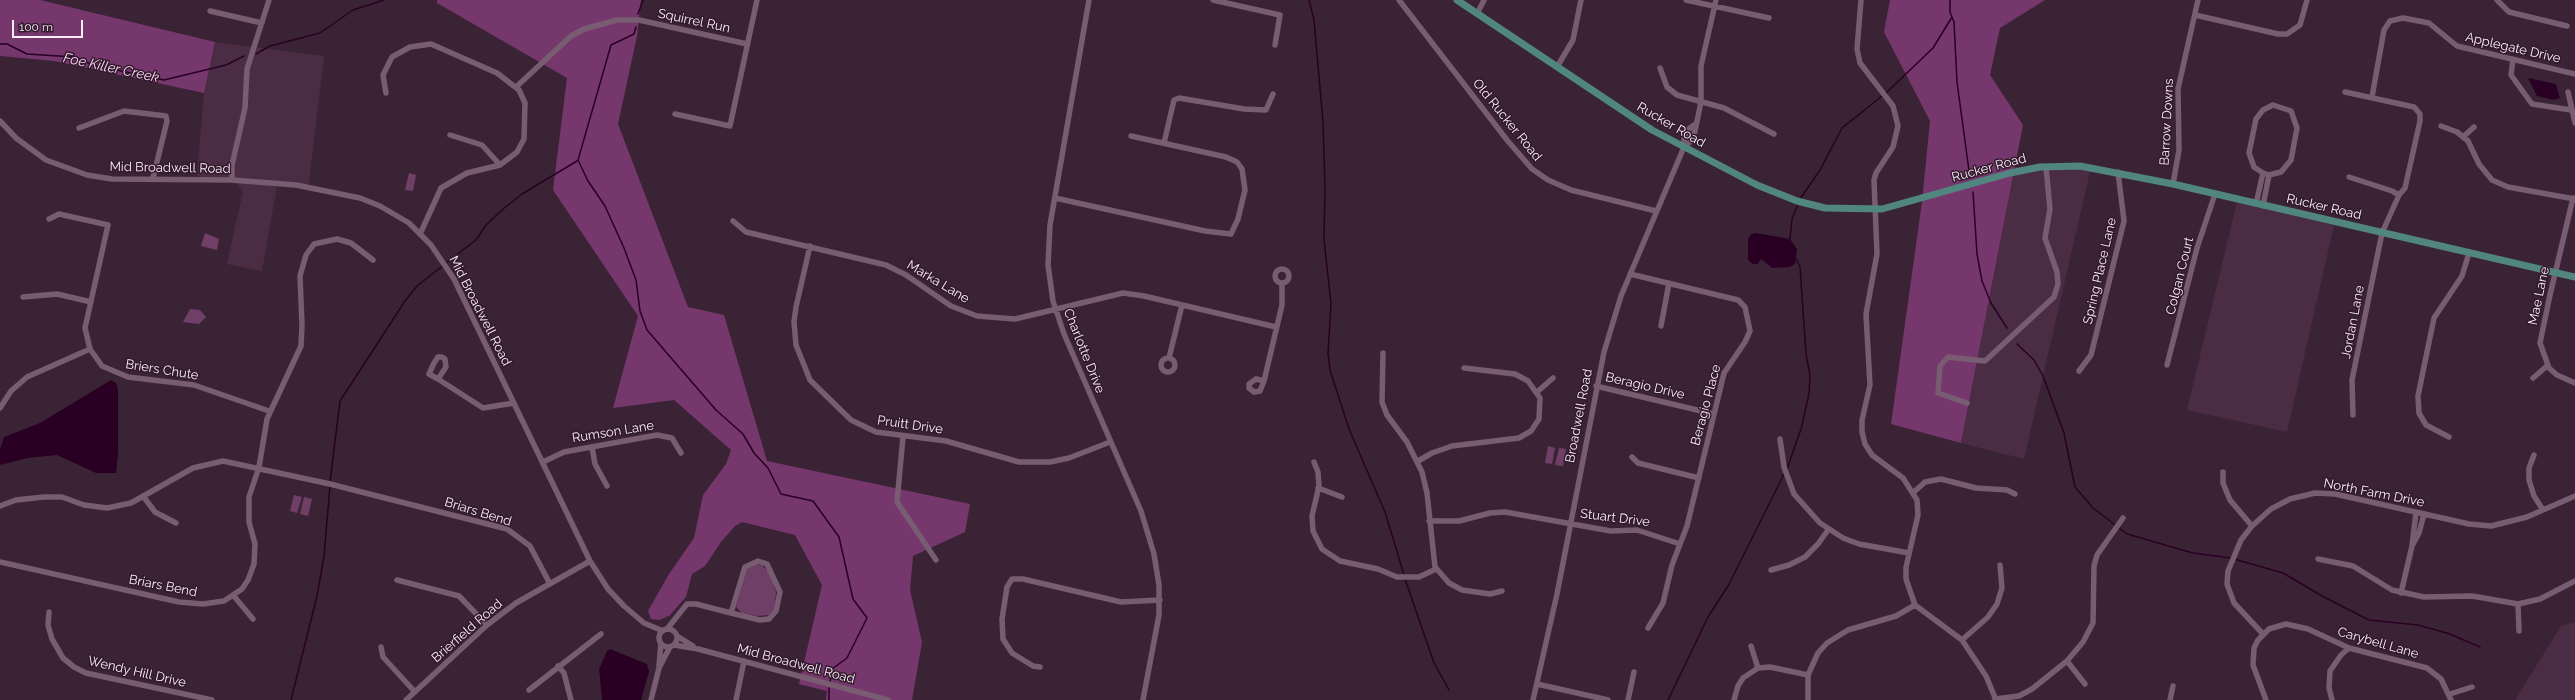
<!DOCTYPE html>
<html>
<head>
<meta charset="utf-8">
<style>
  body { margin:0 }
  #map { position:relative; width:2575px; height:700px; overflow:hidden; background:#3b2336; font-family:Raleway,sans-serif }
  canvas { display:block }
  .scale { position:absolute; left:12px; top:20px; width:71px; height:18px; box-sizing:border-box; border:2px solid #fcecf8; border-top:0; padding-left:5px; font-size:12px; line-height:14px; white-space:nowrap; color:#fcecf8; -webkit-text-stroke:3px #301a2c; paint-order:stroke }
</style>
</head>
<body>
<div id="map">
<canvas width="2575" height="700"></canvas>
<div class="scale">100 m</div>
</div>
<script>
const ctx = document.querySelector('canvas').getContext('2d');
ctx.lineJoin = 'round';
function fill(path, color) { ctx.fillStyle = color; ctx.fill(path, 'evenodd'); }
const poly = rows => new Path2D(rows.map(r => 'M' + r).join(''));
function trace(path, color, width, dash) { ctx.strokeStyle = color; ctx.lineWidth = width; ctx.lineCap = dash ? 'butt' : 'round'; ctx.setLineDash(dash || []); ctx.stroke(path); }
function label(font, color, halo, rows, align = 'center') {
  ctx.font = font + ' Raleway,sans-serif'; ctx.lineWidth = 3; ctx.setLineDash([]); ctx.textBaseline = 'middle'; ctx.strokeStyle = halo; ctx.fillStyle = color; for (const [text, x, y, turn = 0] of rows) {
    ctx.save(); ctx.translate(x, y); ctx.rotate((+turn || 0) * Math.PI / 180); ctx.textAlign = isNaN(turn) ? turn : align; if (halo) ctx.strokeText(text, 0, 0); ctx.fillText(text, 0, 0); ctx.restore();
  }
}
const built = poly([
  [215,42,324,56,308,189,277,186,262,271,227,264,243,192,238,184,197,176,204,93],
  [2015,167,2091,167,2024,459,1961,443],
  [2237,202,2334,225,2287,432,2187,410],
  [2575,622,2575,700,2515,700,2561,626]
]);
const green = poly([
  [409,173,416,175,413,191,405,190],
  [205,233,219,239,217,250,201,246],
  [190,309,200,310,206,317,199,324,183,322],
  [1548,446,1555,448,1552,464,1545,463],
  [1559,448,1566,449,1563,466,1555,465],
  [294,495,302,497,297,513,290,511],
  [304,497,312,499,308,516,300,514],
  [756,564,762,565,769,572,776,592,774,609,769,615,757,616,742,613,736,607,747,569]
]);
const forest = poly([
  [0,0,40,0,215,42,204,93,54,61,0,56],
  [437,0,641,0,637,36,618,124,688,307,724,315,767,461,970,504,965,532,913,556,910,590,922,642,912,700,826,700,827,691,799,684,822,585,795,535,742,522,735,526,721,542,705,566,692,574,686,597,669,616,659,620,651,619,648,611,669,574,694,538,703,495,726,464,731,450,674,400,613,408,638,316,553,190,567,78,437,3],
  [1890,0,2045,0,2000,28,1990,75,2023,125,1961,443,1891,424,1922,202,1930,121,1884,32]
]);
const water = poly([
  [2528,78,2556,84,2560,98,2554,100,2537,96],
  [1756,233,1790,239,1797,249,1795,264,1790,267,1772,268,1761,259,1758,264,1753,264,1748,260,1748,240,1751,234],
  [111,380,116,383,118,389,118,455,116,473,96,473,57,455,28,458,0,465,0,449,4,437,40,423],
  [610,649,647,664,649,672,641,700,602,700,599,669,607,651]
]);
const stream = poly([
  [1309,0,1314,20,1323,122,1325,187,1324,240,1331,304,1328,353,1330,370,1349,429,1385,512,1404,575],
  [1950,0,1950,12,1954,22,1957,82,1970,178],
  [638,14,643,0],
  [636,27,634,34,611,45,578,160,588,181,605,206,624,248,636,280,640,311,647,330,716,410,743,434,754,453,768,468,781,494,813,501,839,537,853,599,867,618,847,658,832,669,830,682],
  [0,44,7,44,27,54,74,57,93,65,164,80,226,65,244,56],
  [256,54,270,46,320,33,353,10,384,0],
  [1885,94,1933,48,1952,17],
  [1973,192,1977,254,1982,281,1991,303,2007,328],
  [1800,199,1820,170,1842,128,1882,96],
  [1790,239,1792,219,1798,204],
  [2017,344,2034,360,2043,376,2064,433,2075,487,2093,508,2127,534,2193,553,2231,558],
  [1787,469,1801,429,1809,394,1810,375,1806,354,1800,267,1796,259],
  [330,482,340,401,405,301,417,286,477,239,485,226,503,209,522,194,577,161],
  [2234,559,2283,573,2322,596,2369,620,2418,625,2450,634,2480,647],
  [1405,579,1434,663,1449,690],
  [829,688,829,700],
  [291,700,317,596,324,556,330,486],
  [1668,700,1708,617,1728,586,1784,474]
]);
const minor = poly([
  [1089,0,1050,225,1048,265,1053,301,1064,334,1141,511,1154,554,1159,585,1159,615,1143,700],
  [1213,0,1280,15,1275,45],
  [1399,0,1507,140,1532,169,1548,180,1571,190,1656,211],
  [1686,0,1769,18],
  [1861,0,1857,49,1860,63,1893,106,1898,126,1893,147,1876,173,1874,180,1877,254,1866,314,1870,385,1862,420,1862,432,1865,444,1872,455,1903,478,1917,500,1918,515,1906,567,1906,579,1915,605,1962,640,1986,676,1996,700],
  [2497,0,2509,12,2567,26],
  [210,11,262,23],
  [1477,14,1484,0],
  [2195,15,2278,34,2287,34,2300,25,2307,0],
  [2513,59,2511,75,2532,104,2571,110],
  [1557,67,1573,40,1581,0],
  [1660,68,1667,87,1677,95,1724,108,1774,134],
  [516,87,571,36,584,29,617,20,639,20,747,44],
  [2345,92,2414,107,2420,114,2420,121,2405,188,2399,195,2382,233,2352,380,2353,415],
  [2568,92,2575,123],
  [386,93,383,75,392,57,410,47,431,44,497,73,519,90,525,103,524,139,517,152,500,165,467,173,441,188,421,232],
  [2372,97,2384,30,2390,21,2403,18,2429,23,2457,46,2575,74],
  [2273,105,2291,111,2297,128,2291,160,2281,172,2269,175,2263,173,2254,167,2249,153,2256,119,2263,110,2273,105],
  [675,114,730,126,757,0],
  [0,121,16,138,46,160,87,175,112,179,232,180,296,185,360,198,380,206,409,223,431,245,454,279,590,561,608,589,624,606,644,623,663,631],
  [2441,126,2457,132,2468,141,2479,164,2492,180,2508,187,2575,199],
  [79,128,124,111,166,116,167,121,153,178],
  [450,135,482,145,500,165],
  [2463,137,2474,127],
  [1164,143,1174,100,1179,98,1244,109,1266,110,1273,94],
  [1684,147,1684,139,1689,129,1694,125],
  [2349,177,2392,191,2399,195],
  [232,180,232,165,245,108,247,69,269,0],
  [2173,184,2179,150,2178,89,2198,0],
  [1055,198,1205,231,1231,234,1238,219,1245,190,1242,169,1237,162,1226,157,1131,136],
  [2573,198,2550,295,2540,343,2549,368,2557,375,2575,383],
  [2256,204,2263,173],
  [2263,206,2269,175],
  [49,219,59,214,108,225,85,328,90,349,102,366,128,377,194,385,269,411],
  [733,221,746,232,886,265,906,275,951,306,977,316,1015,319,1123,293,1144,296,1276,327],
  [810,246,796,307,794,322,796,345,810,380,851,420,876,432,946,441,1019,462,1050,462,1069,458,1110,442],
  '1275 276a7 7 0 1 1 14 0a7 7 0 1 1-14 0Z',
  [1630,274,1738,300,1745,307,1750,331,1745,342,1724,373,1687,526,1672,565,1663,603,1648,628],
  [23,297,57,294,91,302],
  [1661,326,1669,283],
  [1383,353,1382,402,1387,415,1407,442,1422,472,1427,493,1435,567,1449,583,1462,590,1490,594,1502,591],
  [1169,358,1182,305],
  '1161 365a7 7 0 1 1 14 0a7 7 0 1 1-14 0Z',
  [2167,365,2197,248,2215,194],
  [2079,371,2091,355,2124,221,2118,172],
  [2533,378,2548,365],
  [438,379,446,367,445,359,442,357,438,357,434,363,429,374,438,379,483,408,514,403],
  [1256,379,1264,381,1260,391,1254,392,1249,388,1249,384,1256,379],
  [1264,381,1282,305,1282,283],
  [1596,386,1714,414],
  [1537,392,1553,378],
  [1967,403,1938,393,1940,366,1948,357,1985,361,2054,297,2058,284,2057,272,2045,238,2050,209,2046,167],
  [0,408,11,391,27,377,90,349],
  [903,437,897,502,936,560],
  [2449,437,2426,425,2419,413,2418,396,2434,318,2462,276,2469,253],
  [1780,439,1784,467,1794,494,1820,523,1843,538,1859,544,1909,553],
  [592,447,595,464,607,486],
  [2534,455,2529,468,2529,480,2534,496,2543,510],
  [1632,457,1638,463,1699,478],
  [1418,461,1432,453,1452,446,1519,438,1531,431,1539,419,1540,398,1528,381,1515,374,1464,368],
  [543,462,564,452,657,435,672,438,681,453],
  [1314,462,1318,472,1319,486,1312,516,1313,531,1322,549,1340,561,1378,569,1397,577,1419,577,1436,569],
  [2223,472,2223,483,2230,500,2252,526],
  [1318,488,1342,497],
  [1914,492,1925,482,1941,479,1976,488,2007,490,2015,494],
  [143,496,155,512,176,523],
  [0,506,16,500,44,497,62,497,84,505,107,508,131,503,193,468,223,461,330,484,507,529,530,546,550,584],
  [1429,521,1459,521,1490,513,1505,512,1611,531,1637,530,1680,544],
  [2412,546,2419,533,2424,514],
  [2318,559,2353,566,2392,590,2424,597,2472,596,2518,604,2540,599,2575,581],
  [0,562,179,602,203,604,224,601,242,589,248,580,254,564,255,544,249,522,249,497,259,467,267,419,301,346,302,325,300,276,306,255,314,244,337,239,351,243,373,260],
  [1771,570,1789,565,1805,557,1818,544,1828,530],
  [397,580,459,596,487,625],
  [2401,593,2412,546,2416,512],
  [233,595,253,619],
  [2518,604,2519,631],
  [49,612,48,625,52,639,63,658,74,667,86,673,212,700],
  [667,629,687,604,696,604,731,613,760,620,769,619,776,611,780,592,767,564,758,561,745,567,731,613],
  '659 638a9 9 0 1 1 18 0a9 9 0 1 1-18 0Z',
  [2263,634,2234,603,2227,584,2228,571,2241,540,2252,526,2271,509,2290,499,2315,493,2335,494,2469,524,2491,526,2527,517,2575,496],
  [677,636,693,646],
  [1962,640,1988,617,1997,604,2002,588,2000,565],
  [674,645,698,649,888,700],
  [1751,646,1758,668],
  [381,647,383,657,415,692],
  [2067,661,2085,684],
  [558,666,564,673,571,700],
  [659,666,661,643],
  [1040,667,1033,666,1012,653,1003,639,1002,619,1007,587,1012,579,1023,579,1121,602,1160,600],
  [1537,684,1608,700],
  [529,690,601,634],
  [2450,694,2472,687],
  [1995,699,2019,696,2032,689,2067,661,2083,642,2093,623,2094,566,2097,555,2123,518],
  [406,700,487,625,516,603,590,561],
  [651,700,659,668,670,647],
  [736,700,744,661],
  [1533,700,1557,594,1604,352,1621,296,1684,147,1690,142,1695,131,1701,102,1701,66,1716,0],
  [1628,700,1634,672],
  [1734,700,1738,686,1743,678,1758,668,1770,667,1808,675],
  [1808,700,1808,675,1818,653,1827,643,1848,630,1896,616,1915,605],
  [2170,700,2173,686],
  [2266,700,2253,665,2254,648,2258,640,2269,629,2286,624,2308,629,2349,648,2427,668,2441,679,2451,700],
  [2332,700,2329,688,2330,671,2341,655,2349,648]
]);
const major = poly([
  [1457,0,1652,130,1757,185,1797,201,1825,208,1882,209,2010,173,2040,167,2080,166,2173,184,2575,277]
]);
const streetNames = [
  ["Squirrel Run",694,21,12],
  ["Applegate Drive",2513,48,13],
  ["Old Rucker Road",1507,120,51],
  ["Barrow Downs",2167,122,-87],
  ["Rucker Road",1671,125,30],
  ["Mid Broadwell Road",170,168,1],
  ["Rucker Road",1989,168,-15],
  ["Rucker Road",2324,207,13],
  ["Spring Place Lane",2100,271,-77],
  ["Colgan Court",2180,276,-76],
  ["Marka Lane",938,282,31],
  ["Mae Lane",2539,296,-78],
  ["Mid Broadwell Road",480,311,63],
  ["Jordan Lane",2353,322,-79],
  ["Charlotte Drive",1084,351,68],
  ["Briers Chute",162,370,9],
  ["Beragio Drive",1645,386,13],
  ["Beragio Place",1706,405,-75],
  ["Broadwell Road",1579,416,-79],
  ["Pruitt Drive",910,425,8],
  ["Rumson Lane",613,432,-9],
  ["North Farm Drive",2374,493,11],
  ["Briars Bend",478,512,17],
  ["Stuart Drive",1615,518,7],
  ["Briars Bend",163,586,11],
  ["Brierfield Road",467,631,-41],
  ["Carybell Lane",2378,643,16],
  ["Mid Broadwell Road",796,664,15],
  ["Wendy Hill Drive",137,672,13]
];
const waterNames = [
  ["Foe Killer Creek",111,68,12]
];
fill(built, '#4a2d44');
fill(green, '#703f67');
fill(forest, '#76376c');
fill(water, '#290024');
trace(stream, '#290024', 1.5);
trace(minor, '#785d72', 5.5);
trace(major, '#51857f', 7);
label('13px', '#fcecf8', '#301a2c', streetNames);
label('italic 14px', '#fdd6f4', '#301a2c', waterNames);
</script>
</body>
</html>
